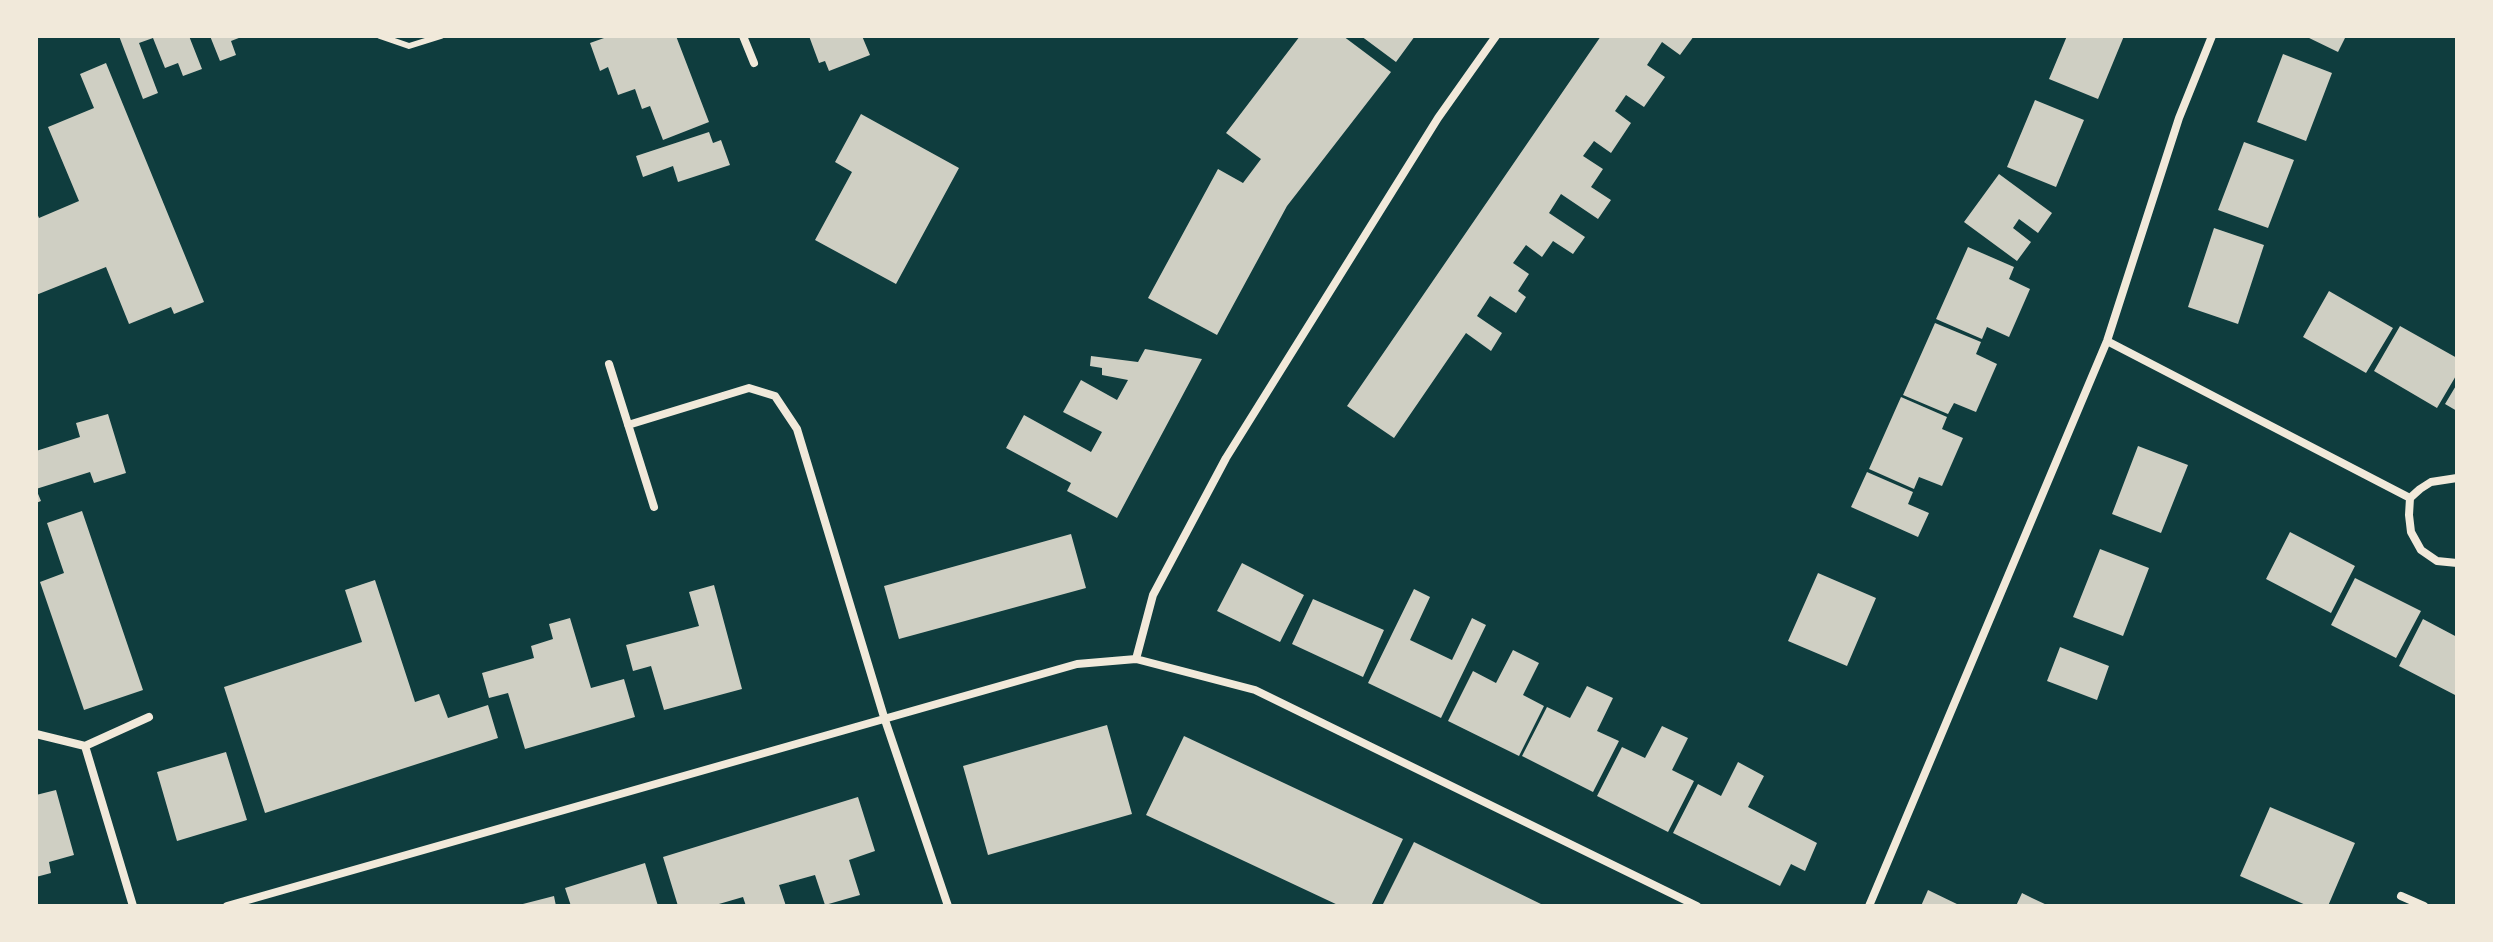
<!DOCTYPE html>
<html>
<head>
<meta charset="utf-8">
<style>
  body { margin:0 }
  #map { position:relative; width:2493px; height:942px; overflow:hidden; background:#0f3d3e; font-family:Roboto,sans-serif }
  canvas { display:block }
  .frame { position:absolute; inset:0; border:38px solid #f1e9da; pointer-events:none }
</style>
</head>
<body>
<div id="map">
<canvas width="2493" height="942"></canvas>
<div class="frame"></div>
</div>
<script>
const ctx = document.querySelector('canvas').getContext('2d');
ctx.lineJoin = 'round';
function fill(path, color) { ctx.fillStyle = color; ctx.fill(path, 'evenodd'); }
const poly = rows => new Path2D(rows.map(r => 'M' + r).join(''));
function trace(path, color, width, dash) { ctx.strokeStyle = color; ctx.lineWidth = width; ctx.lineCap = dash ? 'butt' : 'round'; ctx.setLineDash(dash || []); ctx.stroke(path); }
const building = poly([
  [119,36,189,36,202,69,183,76,178,63,165,68,153,38,139,43,158,93,143,99],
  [210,36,244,36,231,41,236,55,220,61],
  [604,36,676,36,709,122,663,140,650,106,642,109,635,89,618,95,608,67,600,71,590,43,604,38],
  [809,36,862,36,870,55,829,71,825,61,819,63],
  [1300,36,1343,36,1391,72,1287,206,1217,335,1148,298,1218,169,1243,183,1261,159,1226,133],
  [1361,36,1415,36,1396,62],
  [1601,36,1694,36,1680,55,1662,42,1647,65,1665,77,1644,107,1626,95,1615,111,1631,123,1611,153,1594,141,1583,156,1603,169,1591,187,1611,200,1598,219,1561,194,1549,213,1585,237,1573,254,1553,241,1542,257,1526,245,1513,263,1529,274,1518,291,1526,297,1516,313,1490,296,1477,316,1502,333,1491,351,1466,333,1394,438,1347,406],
  [2067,36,2124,36,2098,99,2049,79],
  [2305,36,2346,36,2338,52],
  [2283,54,2332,73,2306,141,2257,122],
  [106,63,204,302,174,314,171,307,129,324,106,267,36,295,36,211,39,218,79,201,48,127,94,108,80,74],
  [2035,100,2084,120,2056,187,2007,167],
  [861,114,959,168,896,284,815,240,852,172,835,162],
  [709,132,713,143,721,140,730,165,678,182,673,166,643,177,636,156],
  [2244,142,2294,160,2268,228,2218,210],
  [1999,174,2052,213,2038,233,2019,219,2013,228,2031,242,2017,261,1964,222],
  [2214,228,2264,245,2238,324,2188,307],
  [1968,247,2014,267,2009,279,2030,289,2009,337,1987,327,1982,339,1936,319],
  [2329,291,2393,328,2366,373,2303,337],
  [1935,323,1981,342,1976,354,1997,364,1976,412,1954,403,1948,414,1903,395],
  [2400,326,2457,358,2457,374,2437,408,2374,371],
  [1145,349,1202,359,1117,518,1067,491,1071,483,1006,448,1024,415,1091,452,1102,432,1063,412,1081,380,1117,400,1128,380,1102,375,1102,368,1090,366,1091,356,1138,362],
  [2457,384,2457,411,2445,404],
  [1901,397,1947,417,1942,429,1963,438,1942,486,1919,477,1914,489,1869,469],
  [108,414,126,473,94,483,90,472,36,489,41,501,36,503,36,451,80,437,76,423],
  [2138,446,2188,465,2161,533,2112,514],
  [1867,472,1913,492,1908,504,1929,513,1918,537,1851,507],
  [82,511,143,690,84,710,40,582,64,573,47,523],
  [2290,532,2355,566,2331,613,2266,579],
  [1071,534,1086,588,899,639,884,586],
  [2100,549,2149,568,2123,636,2073,617],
  [1242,563,1304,595,1280,642,1217,611],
  [1818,573,1876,598,1847,666,1788,641],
  [2355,578,2421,611,2396,658,2331,625],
  [375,580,415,702,439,694,448,718,488,705,498,738,265,813,224,687,362,642,345,590],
  [714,585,742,689,664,710,651,666,633,671,626,645,699,626,689,592],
  [1414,589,1430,597,1410,640,1429,649,1452,660,1472,618,1486,625,1441,718,1368,683],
  [1313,599,1384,630,1363,677,1292,644],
  [570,618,591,688,624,679,635,717,525,749,508,693,489,698,482,673,534,658,531,646,553,639,549,624],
  [2423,619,2457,637,2457,696,2399,666],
  [2060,647,2109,666,2097,700,2047,681],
  [1513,650,1539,663,1523,695,1544,706,1519,756,1448,721,1473,671,1496,683],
  [1587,686,1613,698,1597,731,1619,741,1593,792,1522,756,1547,707,1570,718],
  [1107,725,1132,814,988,855,963,766],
  [1662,726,1688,738,1672,770,1694,781,1668,832,1597,796,1622,747,1645,758],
  [1184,736,1403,839,1371,906,1340,906,1146,815],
  [226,752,247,820,177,841,157,772],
  [1738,762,1764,776,1748,807,1817,843,1805,871,1791,864,1780,886,1673,833,1698,784,1721,796],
  [56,790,74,855,49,862,51,873,36,877,36,795],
  [858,797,875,851,849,860,860,895,825,905,815,875,779,885,786,906,746,906,743,897,712,906,678,906,663,857],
  [2270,807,2355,843,2328,906,2308,906,2240,876],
  [1414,842,1545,906,1382,906],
  [645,863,658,906,571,906,565,888],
  [1928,890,1961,906,1921,906],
  [2022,893,2032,898,2049,906,2016,906],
  [554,896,556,906,520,906,519,905]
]);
const service = poly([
  [380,36,409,46,441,36]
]);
const minor = poly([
  [743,36,754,63],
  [2107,341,2410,498],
  [609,364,654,507],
  [628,425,749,388,775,396,797,429,884,717,948,906],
  [2457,478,2431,482,2420,489,2410,498,2409,515,2411,532,2421,550,2437,561,2457,563],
  [1136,659,1153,595,1226,458,1438,118,1496,36],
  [36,734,85,746,149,717],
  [85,746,133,906],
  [2401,896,2424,906],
  [227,906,1077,664,1136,659,1255,690,1697,906],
  [1869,906,2107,341,2179,118,2212,36]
]);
fill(building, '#cfcfc3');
trace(service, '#f1e9da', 6);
trace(minor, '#f1e9da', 8);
</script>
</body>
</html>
